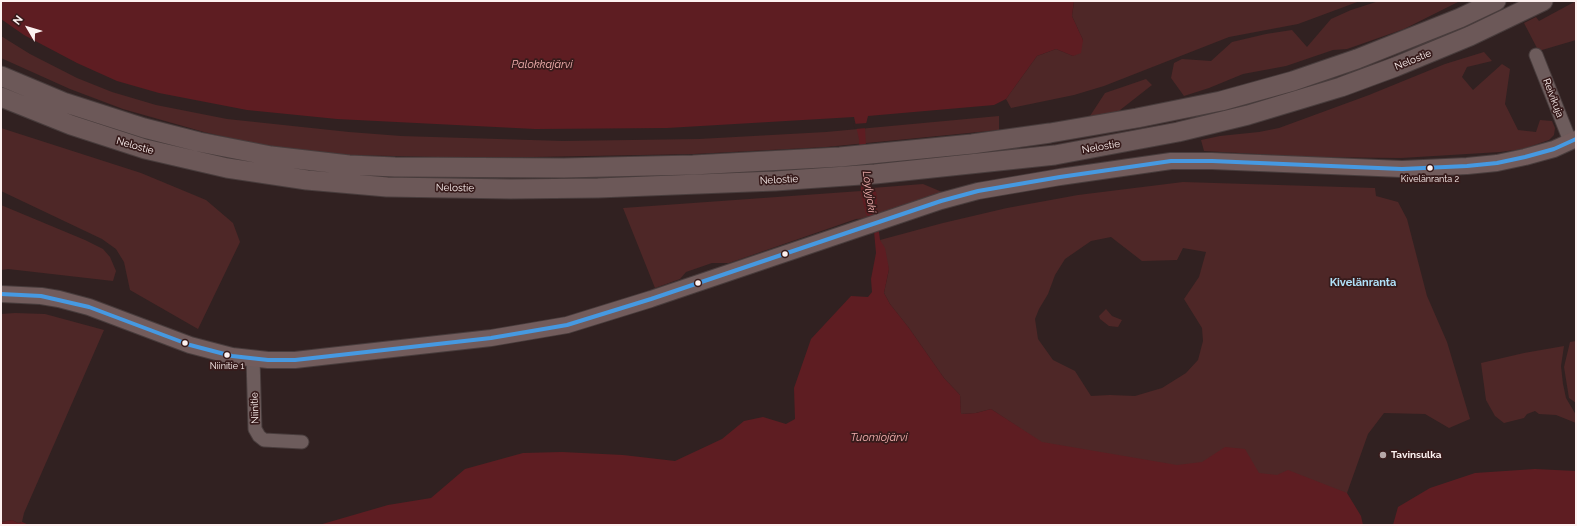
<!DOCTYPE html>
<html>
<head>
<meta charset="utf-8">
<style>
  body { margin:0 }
  #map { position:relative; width:1577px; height:526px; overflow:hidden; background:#312121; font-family:Raleway,sans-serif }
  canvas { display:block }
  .frame { position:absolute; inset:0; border:2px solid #fdf1f0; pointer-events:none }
  .north { position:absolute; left:8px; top:8px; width:40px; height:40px; -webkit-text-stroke:3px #371b1b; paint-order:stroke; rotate:308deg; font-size:11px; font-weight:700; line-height:16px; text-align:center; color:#fdf1f0 }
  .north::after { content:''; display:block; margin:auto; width:14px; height:18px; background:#fdf1f0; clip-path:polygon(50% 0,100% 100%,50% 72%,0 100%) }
</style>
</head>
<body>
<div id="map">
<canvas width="1577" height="526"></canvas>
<div class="frame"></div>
<div class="north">N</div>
</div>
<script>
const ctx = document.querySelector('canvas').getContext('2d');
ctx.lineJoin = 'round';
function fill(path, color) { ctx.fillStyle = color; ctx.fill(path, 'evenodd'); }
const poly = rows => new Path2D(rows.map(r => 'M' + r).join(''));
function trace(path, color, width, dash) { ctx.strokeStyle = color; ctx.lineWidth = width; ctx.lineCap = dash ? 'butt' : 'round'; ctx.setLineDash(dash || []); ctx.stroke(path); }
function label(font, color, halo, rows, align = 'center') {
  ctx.font = font + ' Raleway,sans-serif'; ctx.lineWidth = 3.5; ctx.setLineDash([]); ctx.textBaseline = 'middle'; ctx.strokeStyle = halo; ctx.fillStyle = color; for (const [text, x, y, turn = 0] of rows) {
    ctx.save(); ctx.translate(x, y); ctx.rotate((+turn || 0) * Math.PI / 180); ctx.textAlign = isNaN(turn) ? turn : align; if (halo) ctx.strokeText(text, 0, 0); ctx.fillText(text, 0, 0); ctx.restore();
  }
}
const green = poly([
  [1074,1,1360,1,1298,24,1229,37,1104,86,1074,95,1011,108,1006,99,1037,56,1056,49,1073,56,1083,40,1072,16],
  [1379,1,1460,1,1404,29,1347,49,1333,50,1286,66,1243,74,1209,88,1184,96,1171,78,1174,63,1182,59,1211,61,1232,42,1266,34,1292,30,1307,47,1331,19,1351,10],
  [1576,1,1576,40,1542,50,1538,50,1524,23,1536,17,1539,21],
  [1,36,30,54,77,78,112,92,156,105,227,119,349,132,401,136,563,141,699,139,826,132,999,116,999,130,826,147,694,154,481,158,349,155,309,152,252,143,204,132,123,109,70,89,1,58],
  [1484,52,1492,61,1467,67,1462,77,1473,90,1502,64,1510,69,1505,104,1518,130,1536,132,1540,120,1552,121,1555,128,1554,135,1549,140,1523,149,1500,152,1401,158,1310,157,1204,151,1201,140,1220,136,1259,132,1279,128,1369,95,1445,64],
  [1146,79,1152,85,1115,114,1090,116,1105,93],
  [1,128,141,173,206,200,233,223,240,242,198,329,130,290,124,262,116,249,102,239,1,191],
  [1183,182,1375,188,1376,196,1398,202,1407,219,1427,296,1447,342,1470,419,1449,428,1425,414,1384,413,1368,434,1347,493,1147,513,991,409,976,413,961,414,960,395,944,378,909,328,890,304,884,293,889,269,880,240,943,223,1007,208,1078,195],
  [1111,237,1142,261,1177,260,1183,248,1206,252,1199,277,1184,299,1202,328,1203,341,1198,360,1186,373,1162,388,1135,396,1110,395,1091,396,1075,371,1053,360,1038,339,1035,319,1039,309,1048,294,1055,275,1065,259,1091,241],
  [923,184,942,192,877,215,876,192,872,188],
  [861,191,870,218,856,219,729,263,712,263,686,272,680,279,655,288,623,208],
  [1,205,85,240,103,249,110,257,116,271,113,281,8,269,1,270],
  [1106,309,1112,316,1122,320,1118,327,1109,326,1100,319,1099,316],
  [15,313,45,314,104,330,24,513,22,522,18,523,12,520,1,522,1,314],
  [1576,341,1576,403,1569,398,1564,367,1570,342],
  [1564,346,1561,366,1563,384,1566,398,1576,415,1576,423,1556,415,1539,414,1535,411,1527,414,1524,418,1504,423,1495,416,1486,400,1481,363,1524,353]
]);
const water = poly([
  [1,1,1074,1,1072,16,1083,40,1081,53,1073,56,1056,49,1037,56,1006,99,994,105,868,116,865,128,867,165,870,185,876,192,877,198,877,217,880,240,885,248,889,269,884,293,890,304,909,328,944,378,960,395,961,414,976,413,991,409,1042,442,1177,465,1202,462,1225,447,1245,449,1259,473,1277,475,1288,470,1347,493,1361,516,1363,525,319,525,388,505,431,498,465,469,523,453,562,452,623,455,675,461,722,439,744,421,763,417,786,424,795,419,794,388,811,339,851,296,868,297,872,292,871,279,876,253,874,231,870,218,866,214,861,194,859,139,854,117,667,128,535,129,337,119,247,110,159,93,117,81,77,63,24,35,1,19],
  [1535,469,1576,471,1576,525,1393,525,1398,507,1430,488,1475,473],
  [12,520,18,523,22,522,29,525,1,525,1,522]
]);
const pier = poly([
  [867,123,867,128,855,129,853,124]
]);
const minor = poly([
  [1536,55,1570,141],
  [253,358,255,429,259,436,264,440,302,442]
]);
const major = poly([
  [1,294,41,296,59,299,89,307,190,345,232,356,268,360,295,360,330,356,491,338,567,325,651,299,941,201,978,191,1060,177,1171,161,1212,161,1402,169,1467,166,1497,163,1525,157,1554,149,1576,139]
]);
const highway = poly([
  [1,76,63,102,144,128,199,142,271,156,349,165,395,167,564,168,693,165,840,157,972,144,1050,133,1137,118,1221,101,1293,81,1357,59,1460,18,1496,1],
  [1,97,71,125,145,149,227,168,307,180,387,187,511,189,598,188,775,181,875,174,1055,155,1178,132,1248,115,1341,87,1395,67,1470,36,1543,1]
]);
const bus1 = poly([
  [1,294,41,296,89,307,190,345,232,356,268,360,295,360,491,338,567,325,651,299,941,201,978,191,1060,177,1171,161,1212,161,1402,169,1467,166,1497,163,1525,157,1554,149,1576,139]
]);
const markers = [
  [1430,168,3.5,"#fdf1f0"],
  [785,254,3.5,"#fdf1f0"],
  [698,283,3.5,"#fdf1f0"],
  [185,343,3.5,"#fdf1f0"],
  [227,355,3.5,"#fdf1f0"],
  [1383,455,4,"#b6a8a8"]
];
const busNames = [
  ["Kivelänranta 2",1430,179],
  ["Niinitie 1",227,366]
];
const streetNames = [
  ["Nelostie",1413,60,-22],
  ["Reivikuja",1553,98,69],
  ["Nelostie",135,146,16],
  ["Nelostie",1101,147,-10],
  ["Nelostie",779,180,-3],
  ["Nelostie",455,188,1],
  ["Niinitie",255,408,-92]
];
const poiNames = [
  ["Tavinsulka",1391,455]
];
const waterNames = [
  ["Palokkajärvi",542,65],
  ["Löylyjoki",869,192,82],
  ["Tuomiojärvi",879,438]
];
const neighbourhoodNames = [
  ["Kivelänranta",1363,283]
];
fill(green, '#4e2727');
fill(water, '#5e1d22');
fill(pier, '#312121');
trace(minor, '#483c3c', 15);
trace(major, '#483c3c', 18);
trace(highway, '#483c3c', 21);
trace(minor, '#6d5c5c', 13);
trace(major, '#725c5c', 16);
trace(highway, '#6c5858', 19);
trace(bus1, '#4699e1', 4);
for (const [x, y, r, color] of markers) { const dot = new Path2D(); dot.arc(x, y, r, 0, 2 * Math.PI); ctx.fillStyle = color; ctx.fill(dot); trace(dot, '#371b1b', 1.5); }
label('9px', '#fdf1f0', '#371b1b', busNames);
label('10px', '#fdf1f0', '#371b1b', streetNames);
label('bold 10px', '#fdf1f0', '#371b1b', poiNames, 'left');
label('italic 11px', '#f5b2b1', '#371b1b', waterNames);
label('bold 11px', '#b0e0f8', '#371b1b', neighbourhoodNames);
</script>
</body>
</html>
